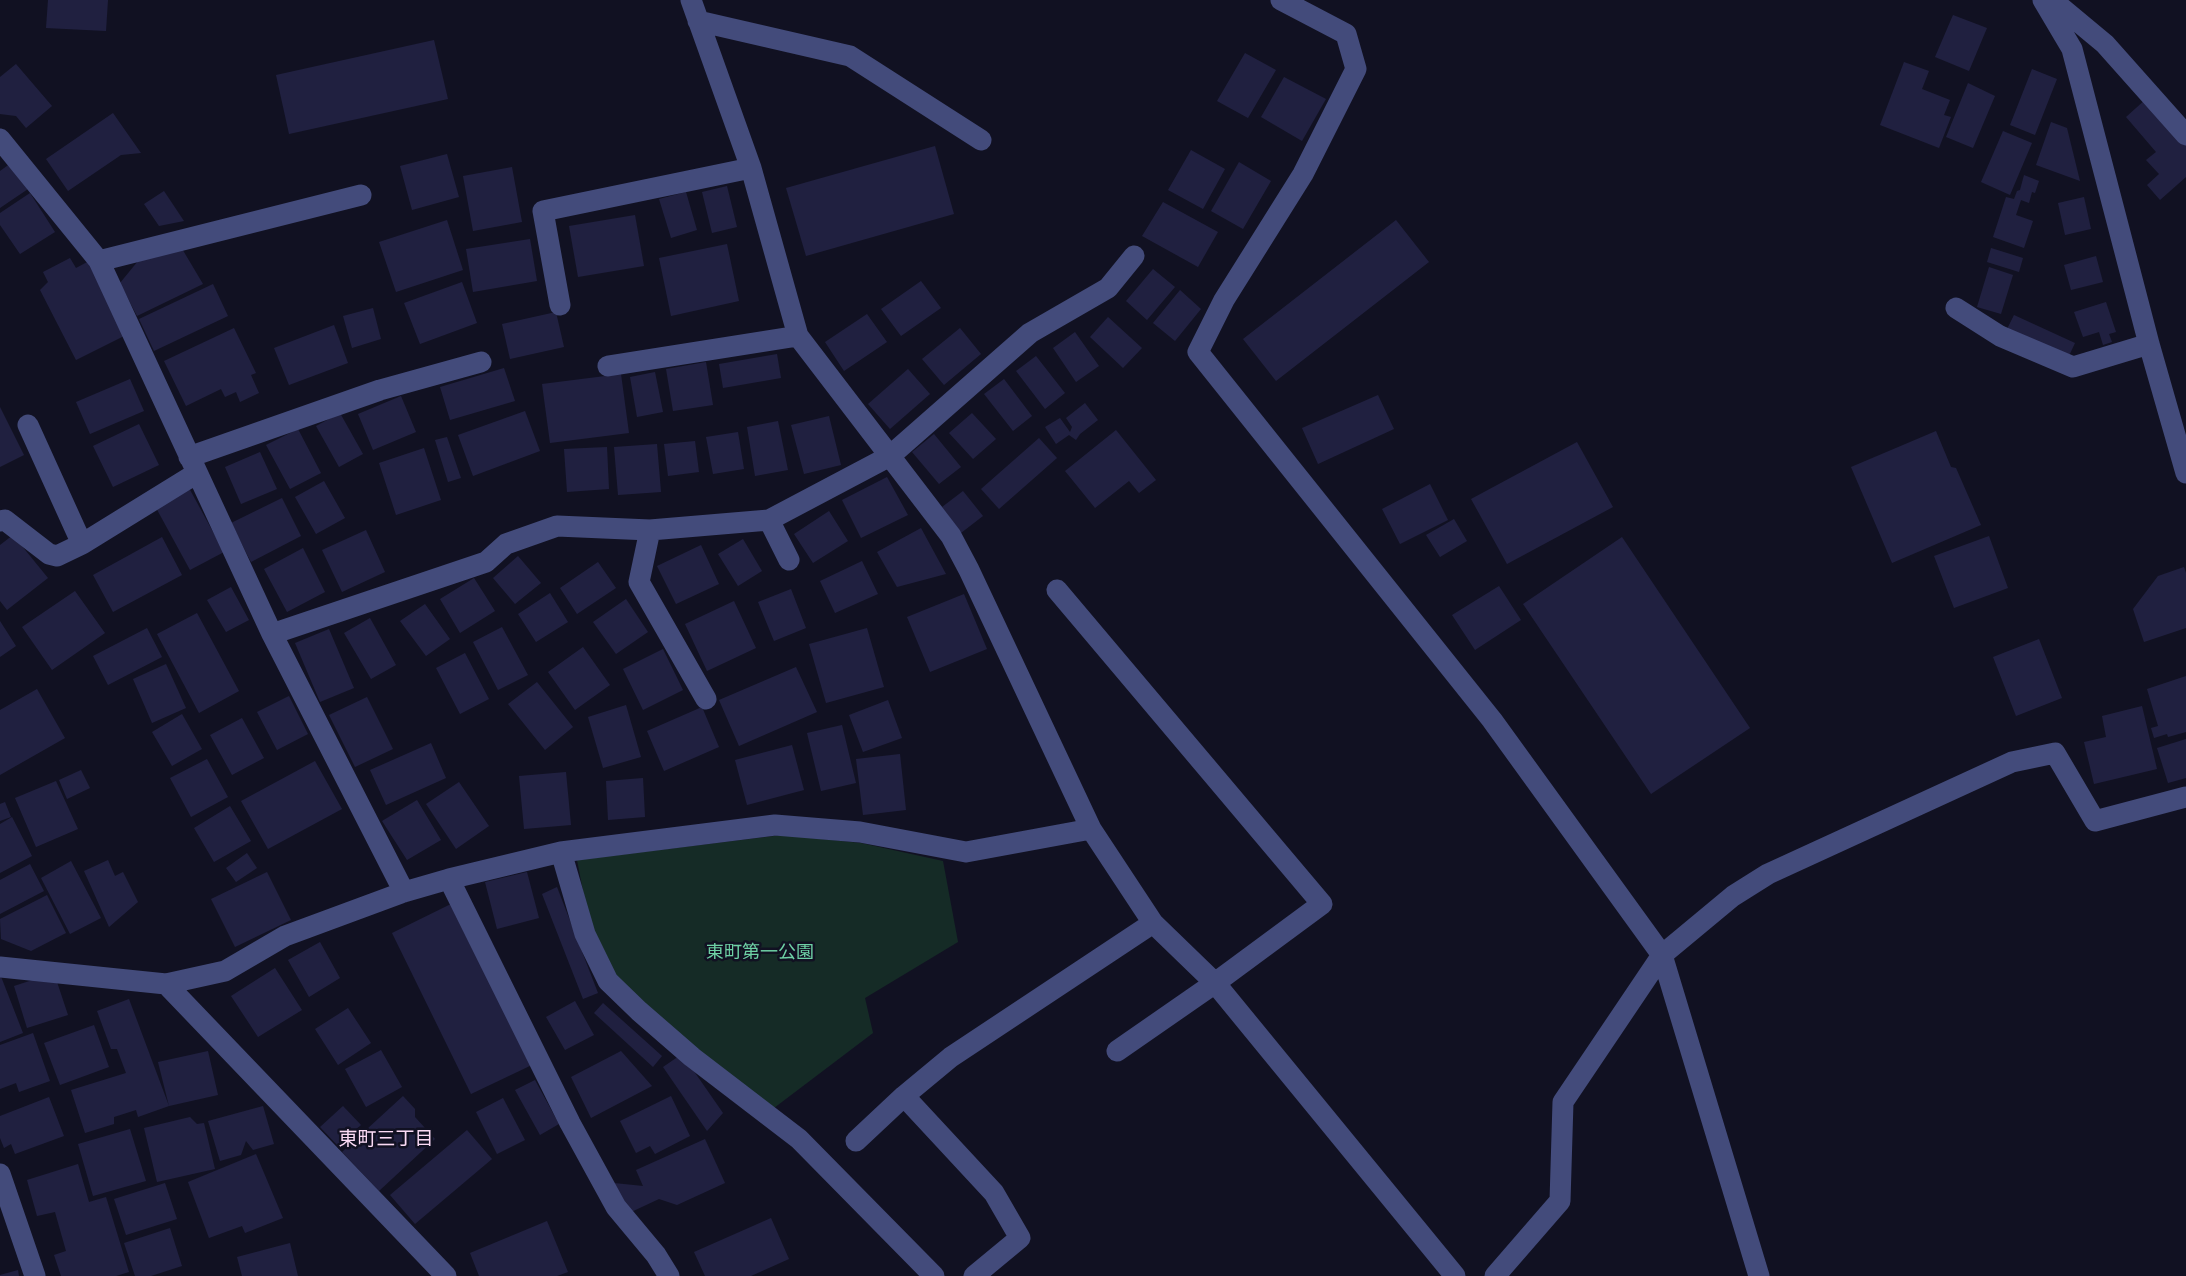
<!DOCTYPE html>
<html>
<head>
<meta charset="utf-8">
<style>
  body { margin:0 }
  canvas { display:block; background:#112 }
</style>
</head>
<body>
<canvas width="2186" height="1276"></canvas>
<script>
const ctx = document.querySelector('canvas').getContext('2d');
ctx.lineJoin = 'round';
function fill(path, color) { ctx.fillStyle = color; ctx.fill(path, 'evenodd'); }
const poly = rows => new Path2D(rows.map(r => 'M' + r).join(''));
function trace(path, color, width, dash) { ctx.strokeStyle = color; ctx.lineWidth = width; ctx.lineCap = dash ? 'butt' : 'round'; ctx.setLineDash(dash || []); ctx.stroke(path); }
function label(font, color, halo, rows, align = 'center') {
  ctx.font = font + ' "Noto Sans","Noto Sans JP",sans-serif'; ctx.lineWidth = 5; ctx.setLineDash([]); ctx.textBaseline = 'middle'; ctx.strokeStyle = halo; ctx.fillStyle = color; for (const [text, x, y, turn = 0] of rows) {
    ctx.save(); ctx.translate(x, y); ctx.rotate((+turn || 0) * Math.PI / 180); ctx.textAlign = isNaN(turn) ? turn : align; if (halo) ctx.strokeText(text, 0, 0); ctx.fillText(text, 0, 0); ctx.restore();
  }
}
const green = poly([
  [782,835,861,843,943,861,958,942,865,998,873,1033,774,1108,660,1024,621,986,591,932,577,860]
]);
const building = poly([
  [48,0,108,0,106,31,46,28],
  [1953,15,1987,28,1969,71,1935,57],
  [434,40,448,99,289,134,276,75],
  [1245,53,1276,70,1248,118,1217,101],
  [1904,62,1929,71,1922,89,1950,100,1944,115,1951,117,1939,148,1880,125],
  [16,64,52,106,26,128,16,116,0,114,0,77],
  [2032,69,2057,79,2035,135,2010,125],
  [1284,77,1326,99,1302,141,1261,117],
  [1968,83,1995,96,1973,148,1946,137],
  [2146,99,2186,143,2186,177,2160,200,2147,185,2159,174,2146,160,2156,152,2126,117],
  [113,113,141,153,121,155,68,191,46,159],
  [2051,122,2067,128,2080,181,2036,165],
  [2003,131,2032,143,2010,195,1981,182],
  [935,146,954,214,806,256,786,188],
  [1191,150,1225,169,1203,209,1168,190],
  [447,154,459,197,412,210,400,166],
  [1239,162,1271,181,1243,229,1211,211],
  [11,163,28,189,0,208,0,171],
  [512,167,522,222,473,231,463,176],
  [2024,175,2039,181,2035,193,2032,192,2029,203,2021,200,2016,215,2033,221,2024,248,1993,237,2006,197,2014,199,2017,191,2020,190],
  [727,186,737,227,712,233,702,192],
  [164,191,184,221,159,226,144,204],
  [686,192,697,230,671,238,659,199],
  [30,193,55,232,20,254,0,225,0,213],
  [2084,197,2091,229,2065,235,2058,203],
  [1163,202,1218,232,1198,267,1142,236],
  [635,215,644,266,578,277,569,226],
  [447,220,463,270,396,292,379,242],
  [1396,220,1429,262,1276,381,1243,339],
  [530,239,537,281,473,292,466,249],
  [727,244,739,301,671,316,659,258],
  [181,247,203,284,137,316,120,283,138,261],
  [1991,248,2023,258,2019,272,1987,262],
  [2096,256,2103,282,2071,290,2064,265],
  [70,258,76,268,91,260,128,334,76,360,40,290,48,282,43,272],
  [1989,267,2013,275,2001,314,1977,307],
  [1153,269,1175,287,1147,320,1126,301],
  [921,281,941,308,901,336,881,309],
  [462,282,477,323,420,344,404,303],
  [213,284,228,316,154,351,139,319],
  [1180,290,1201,309,1175,341,1153,323],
  [2106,302,2116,332,2109,334,2112,342,2103,345,2099,332,2083,337,2074,312],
  [373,308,381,339,352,348,343,316],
  [556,312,564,347,510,359,502,324],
  [867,314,887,342,844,371,825,342],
  [2014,315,2075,343,2068,358,2007,329],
  [1108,317,1142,348,1123,368,1090,337],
  [334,325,348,363,289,385,274,348],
  [234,328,256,373,251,375,259,393,240,402,236,392,225,397,221,389,186,406,164,361],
  [960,328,981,354,944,385,922,359],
  [1075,332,1099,366,1076,382,1053,348],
  [777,354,781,378,723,388,719,364],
  [1036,356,1065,393,1045,409,1016,371],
  [706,362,713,405,673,411,666,369],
  [504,368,515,401,450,420,440,387],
  [908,369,930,394,890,429,868,404],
  [655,372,663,412,637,417,630,377],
  [621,374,629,433,550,443,542,384],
  [130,379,144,411,90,434,76,402],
  [1004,379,1032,416,1013,431,984,394],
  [1378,395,1394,429,1318,464,1302,428],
  [401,396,416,432,373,450,358,414],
  [1085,403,1098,420,1080,434,1076,440,1069,435,1056,444,1045,427,1060,418,1070,432,1072,427,1066,418],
  [0,407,24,455,0,467],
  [525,411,540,451,473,476,458,435],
  [340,413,363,454,339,467,316,426],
  [972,413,996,439,973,459,949,433],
  [829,416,841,465,804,474,791,425],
  [778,421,788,470,755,476,747,427],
  [139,424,159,465,113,487,93,446],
  [298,429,321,473,290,489,266,445],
  [1116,430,1156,480,1139,493,1129,481,1095,508,1065,471],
  [1936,431,1951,467,1956,468,1981,525,1892,563,1851,467],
  [738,432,744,469,713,474,706,437],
  [934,434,961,467,939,484,912,452],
  [447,437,461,478,448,482,435,440],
  [1039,438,1057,458,999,509,981,489],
  [695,441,699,472,668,476,664,444],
  [1577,442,1613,507,1507,564,1471,499],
  [657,444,661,492,618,495,614,447],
  [607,447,609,489,567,492,564,449],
  [424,448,441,500,396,515,379,463],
  [260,452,277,489,241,504,225,467],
  [887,477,908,515,861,538,842,500],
  [324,481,345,518,316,534,295,497],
  [1430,484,1448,520,1400,544,1382,509],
  [189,488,224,552,190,570,155,506],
  [963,491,983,516,961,533,942,507],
  [282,498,301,536,251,562,231,523],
  [829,511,848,541,813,563,794,534],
  [1454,519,1467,541,1440,557,1426,535],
  [921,528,946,574,897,587,877,552],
  [366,530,385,572,342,592,322,550],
  [13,535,48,578,7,610,0,601,0,545],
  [1989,536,2008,588,1954,608,1934,556],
  [162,537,182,575,113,612,93,575],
  [1622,537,1750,728,1651,794,1523,604],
  [743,539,762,571,738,586,718,554],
  [701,545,719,584,676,604,657,566],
  [303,548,325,592,287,612,264,569],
  [518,556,541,583,515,604,493,578],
  [862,561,878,594,835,613,820,581],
  [598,562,616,588,577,614,560,588],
  [2184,567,2186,573,2186,628,2144,642,2133,609,2158,576],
  [474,578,495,611,460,633,440,599],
  [1499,586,1521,620,1475,650,1452,615],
  [231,587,249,620,226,632,207,600],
  [791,589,806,628,774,641,758,602],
  [75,591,105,633,52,670,22,627],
  [550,593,568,622,536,642,518,614],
  [964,594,987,649,930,672,907,617],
  [626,599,648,632,616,654,593,622],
  [734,601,756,648,707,671,685,624],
  [425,604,450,639,426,656,400,621],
  [197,613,239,691,199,713,157,634],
  [370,618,396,665,371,679,344,633],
  [0,621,16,646,0,657],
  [502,627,528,675,498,690,473,642],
  [147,628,162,657,108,685,93,656],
  [867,628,884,687,826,703,809,644],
  [329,629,354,688,320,702,295,643],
  [2039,639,2062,698,2016,716,1993,657],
  [583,647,610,685,575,710,548,672],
  [663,649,683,690,643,710,623,669],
  [465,653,489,699,460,714,436,668],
  [166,664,186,708,152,723,133,679],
  [796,667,817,712,739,746,719,700],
  [2186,676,2186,732,2168,737,2167,734,2154,738,2151,728,2158,726,2147,689],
  [537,682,573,727,545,750,508,704],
  [37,689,65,738,0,775,0,710],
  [289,696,308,734,277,750,257,712],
  [367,697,393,749,355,767,329,715],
  [888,700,902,738,863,752,849,715],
  [626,705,641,757,603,768,588,717],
  [2142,706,2157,769,2094,784,2084,742,2106,737,2102,716],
  [702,707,719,747,664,771,647,731],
  [182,714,202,749,172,766,152,732],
  [242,718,264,758,232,775,210,735],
  [842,725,856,783,821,791,807,733],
  [2186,739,2186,778,2168,783,2157,748],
  [431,743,446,778,386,805,370,770],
  [792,745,804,790,747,805,735,760],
  [900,754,906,810,863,815,856,759],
  [207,759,228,797,191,817,170,778],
  [315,761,342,809,268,849,241,801],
  [81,770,90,788,67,799,59,780],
  [566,772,571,825,524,829,519,776],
  [643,778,645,817,608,820,606,781],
  [56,781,78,829,36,847,15,798],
  [459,782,489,826,456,849,426,804],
  [417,800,441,840,407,860,382,821],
  [5,802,11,817,0,821,0,804],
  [230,806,251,841,214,862,194,828],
  [12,817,32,856,0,873,0,824],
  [247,853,257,868,236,882,226,868],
  [108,860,115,876,123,872,138,902,109,927,84,871],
  [71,861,101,918,70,934,41,878],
  [30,864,44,891,0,914,0,880],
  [267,872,291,920,235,947,211,899],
  [527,872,539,918,497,929,485,882],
  [557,887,598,993,583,999,542,894],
  [47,895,66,933,31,951,1,939,0,919],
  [455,902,534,1064,471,1094,392,933],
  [320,942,340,978,309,997,288,960],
  [275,968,302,1010,258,1037,231,996],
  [54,973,68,1015,27,1028,14,986],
  [0,974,23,1033,0,1042],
  [129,999,169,1106,138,1117,136,1110,114,1117,114,1124,85,1133,71,1090,126,1073,117,1049,111,1049,97,1011],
  [575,1001,594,1035,565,1050,546,1017],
  [603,1003,662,1056,653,1067,594,1013],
  [348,1008,371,1043,338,1065,315,1029],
  [94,1025,109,1067,60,1085,44,1043],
  [33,1033,50,1081,19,1092,16,1083,0,1089,0,1045],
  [381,1050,402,1087,366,1107,345,1069],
  [208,1051,218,1095,169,1106,158,1062],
  [621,1051,652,1086,591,1118,571,1077],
  [682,1054,723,1113,707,1131,663,1067],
  [535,1080,559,1124,540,1135,515,1090],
  [403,1096,415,1109,415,1117,435,1139,379,1191,342,1152],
  [671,1096,690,1136,655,1154,650,1146,636,1153,620,1121],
  [49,1097,64,1136,15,1154,11,1144,4,1148,0,1138,0,1116],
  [503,1098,525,1140,497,1154,476,1112],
  [263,1106,274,1144,253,1150,246,1141,241,1155,220,1161,208,1121],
  [343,1106,361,1125,338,1146,320,1127],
  [190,1117,197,1124,204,1123,215,1169,157,1182,144,1128],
  [130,1129,146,1181,93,1196,78,1144],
  [467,1130,492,1159,415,1224,390,1195],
  [705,1139,725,1183,677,1205,659,1199,629,1213,614,1183,643,1186,636,1170],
  [256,1154,283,1218,245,1233,242,1226,209,1238,188,1182],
  [78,1164,89,1202,106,1197,129,1272,116,1276,61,1276,54,1255,66,1251,55,1212,37,1216,27,1180],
  [165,1183,177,1219,126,1235,114,1199],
  [771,1218,789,1259,751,1276,705,1276,694,1252],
  [547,1221,568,1272,557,1276,479,1276,470,1253],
  [170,1228,182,1266,151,1276,135,1276,124,1243],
  [290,1243,298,1276,242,1276,237,1257],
  [18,1270,19,1276,0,1276,0,1275]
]);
const minor = poly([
  [691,0,751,168,798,336,951,536,969,570,1091,829,1153,923,1215,983,1455,1276],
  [1281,0,1346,34,1356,69,1303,174,1224,300,1198,352,1492,720,1662,955,1759,1276],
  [2043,0,2072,49,2149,344,2186,473],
  [2052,0,2105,44,2186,135],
  [698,21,850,56,981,140],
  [0,139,99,261,272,634,404,892],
  [99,261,361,195],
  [560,305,543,211,751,168],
  [1956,308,2000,336,2073,367,2149,344],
  [608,366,798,336],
  [28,425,82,544,197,473],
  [189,457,380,390,481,362],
  [769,520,789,560],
  [0,521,5,520,49,554,57,556,82,544],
  [650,530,639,582,706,699],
  [1057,590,1322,904,1215,983,1117,1051],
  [272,634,486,562,506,544,557,526,650,530,769,520,890,456,1030,333,1108,288,1134,256],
  [561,852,585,934,608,981,639,1011,692,1057,799,1139,934,1276],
  [449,879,570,1123,616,1207,656,1255,669,1276],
  [0,967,166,984,225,971,285,936,404,892,449,879,561,852,775,825,860,832,966,852,1091,829],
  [166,984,446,1276],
  [904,1096,994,1193,1020,1238,974,1276],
  [856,1141,904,1096,951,1057,1153,923],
  [0,1174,35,1276],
  [1495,1276,1560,1201,1563,1102,1662,955,1733,896,1768,874,2012,762,2055,753,2095,821,2186,797]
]);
const parkNames = [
  ["東町第一公園",760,953]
];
const neighbourhoodNames = [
  ["東町三丁目",386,1140]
];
fill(green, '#152b26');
fill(building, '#202040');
trace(minor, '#434b7b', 21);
label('18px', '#6ed0a5', '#112', parkNames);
label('19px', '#fadaf4', '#112', neighbourhoodNames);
</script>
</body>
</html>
